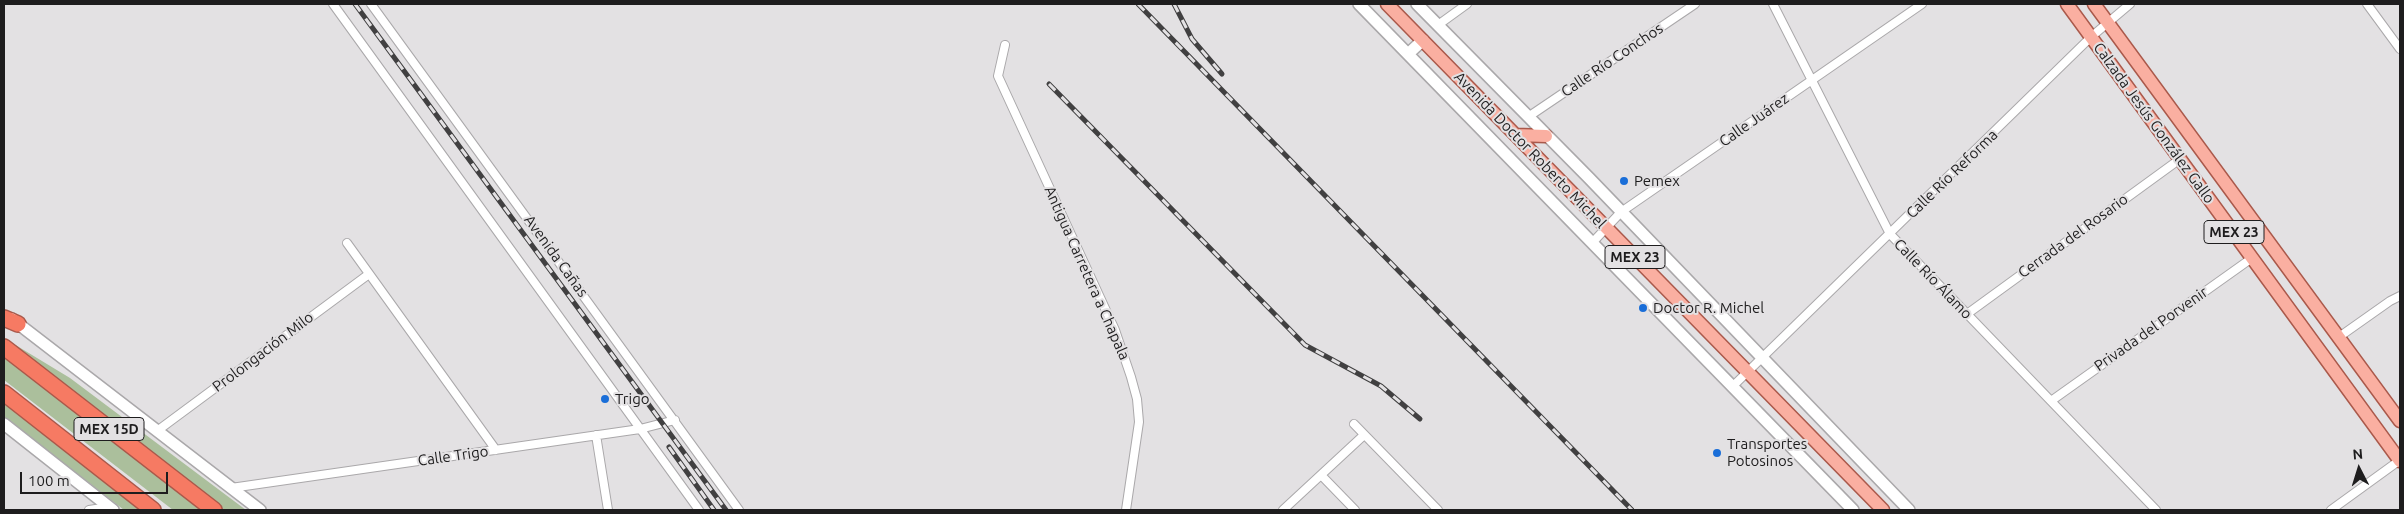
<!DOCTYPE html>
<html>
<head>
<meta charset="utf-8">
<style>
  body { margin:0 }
  #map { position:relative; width:2404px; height:514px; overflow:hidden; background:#e3e1e3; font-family:Ubuntu,sans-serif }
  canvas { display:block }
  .frame { position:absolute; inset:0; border:5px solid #1e1d1e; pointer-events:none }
  .north { position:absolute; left:2334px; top:444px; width:50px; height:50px; -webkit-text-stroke:4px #e3e1e3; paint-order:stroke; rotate:355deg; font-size:14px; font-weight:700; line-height:20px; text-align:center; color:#1e1d1e }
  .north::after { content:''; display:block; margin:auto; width:18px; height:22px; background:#1e1d1e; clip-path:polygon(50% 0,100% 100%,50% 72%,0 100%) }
  .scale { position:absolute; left:20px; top:472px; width:148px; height:22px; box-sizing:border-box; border:2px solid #1e1d1e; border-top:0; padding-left:6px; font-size:15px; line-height:18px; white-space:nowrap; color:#1e1d1e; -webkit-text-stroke:4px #e3e1e3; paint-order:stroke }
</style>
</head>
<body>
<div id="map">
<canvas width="2404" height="514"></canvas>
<div class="frame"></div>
<div class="north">N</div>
<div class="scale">100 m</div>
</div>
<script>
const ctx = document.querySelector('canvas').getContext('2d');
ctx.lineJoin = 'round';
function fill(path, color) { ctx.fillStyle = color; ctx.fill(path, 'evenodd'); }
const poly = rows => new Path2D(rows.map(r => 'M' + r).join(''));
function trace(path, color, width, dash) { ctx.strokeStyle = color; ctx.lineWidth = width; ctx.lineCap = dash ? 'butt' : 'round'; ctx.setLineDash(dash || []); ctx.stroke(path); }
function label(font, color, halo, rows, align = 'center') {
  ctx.font = font + ' Ubuntu,sans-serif'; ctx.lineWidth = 4; ctx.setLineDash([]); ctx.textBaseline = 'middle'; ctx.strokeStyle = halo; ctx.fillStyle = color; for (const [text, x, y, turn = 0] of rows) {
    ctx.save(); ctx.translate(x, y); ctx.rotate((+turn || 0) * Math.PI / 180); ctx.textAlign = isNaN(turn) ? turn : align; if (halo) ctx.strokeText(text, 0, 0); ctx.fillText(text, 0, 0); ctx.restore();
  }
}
const green = poly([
  [4,338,70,378,246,510,223,510],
  [4,353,207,510,173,510,4,380],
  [4,401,144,510,124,510,4,417]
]);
const street = poly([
  [333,4,699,510],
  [371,4,739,510],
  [1773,4,1890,234,2156,510],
  [2367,4,2400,49],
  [1438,25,1467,4],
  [1005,45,998,76,1115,330,1131,377,1137,399,1139,422,1126,510],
  [1528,117,1695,4],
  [347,243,496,450],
  [1592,243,1621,212,1922,4],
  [1967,314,2180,159],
  [2339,337,2390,301,2400,296],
  [1732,387,2091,37,2130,4],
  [2051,401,2252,258],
  [1354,424,1438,510],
  [157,431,369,274],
  [596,435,608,510],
  [1321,475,1355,510],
  [231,488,640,429,675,420],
  [89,510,109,507],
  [1283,510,1364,435],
  [2331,510,2400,460]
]);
const secondary = poly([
  [1359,4,1853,510],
  [1417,4,1589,178,1909,510],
  [1408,54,1423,40],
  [12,319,260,510],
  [4,424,113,510]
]);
const primary = poly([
  [1387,4,1883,510],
  [2067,4,2400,461],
  [2094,4,2400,421],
  [1516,135,1546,136]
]);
const highway = poly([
  [4,318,18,324],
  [4,347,214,510],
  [4,393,153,510]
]);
const rail = poly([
  [355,4,726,510],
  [1138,4,1632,510],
  [1174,4,1192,39,1222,74],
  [1049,84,1305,345,1381,386,1420,419],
  [669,447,714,510]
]);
const markers = [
  [1624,181,5,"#1a6ed8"],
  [1643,308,5,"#1a6ed8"],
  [605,399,5,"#1a6ed8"],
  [1717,453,5,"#1a6ed8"]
];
const shields = [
  [2234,232,60],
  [1635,257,60],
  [109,429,70]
];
const shieldNames = [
  ["MEX 23",2234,232],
  ["MEX 23",1635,257],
  ["MEX 15D",109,429]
];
const streetNames = [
  ["Calle Río Conchos",1612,60,-34],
  ["Calle Juárez",1754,120,-35],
  ["Calzada Jesús González Gallo",2154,123,54],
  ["Avenida Doctor Roberto Michel",1530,150,46],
  ["Calle Río Reforma",1952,174,-44],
  ["Cerrada del Rosario",2073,236,-36],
  ["Avenida Cañas",556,256,54],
  ["Antigua Carretera a Chapala",1087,273,66],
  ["Calle Río Álamo",1933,279,46],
  ["Privada del Porvenir",2151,329,-35],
  ["Prolongación Milo",263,352,-37],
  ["Calle Trigo",453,456,-8]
];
const poiNames = [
  ["Pemex",1634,181],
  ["Doctor R. Michel",1653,308],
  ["Trigo",615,399],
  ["Transportes",1727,444],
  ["Potosinos",1727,461]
];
fill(green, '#abbf9c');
trace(street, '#aaa8aa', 10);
trace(secondary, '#aaa8aa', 14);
trace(primary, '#aa594b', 15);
trace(highway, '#aa594b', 18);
trace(street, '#fff', 8);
trace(secondary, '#fff', 11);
trace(primary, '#faafa1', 12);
trace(highway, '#f67a63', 15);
trace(rail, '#414041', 5);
trace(rail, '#e3e1e3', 3, [9]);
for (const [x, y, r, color] of markers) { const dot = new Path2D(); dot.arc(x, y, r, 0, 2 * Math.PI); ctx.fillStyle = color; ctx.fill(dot); trace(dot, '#e3e1e3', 2); }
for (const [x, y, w] of shields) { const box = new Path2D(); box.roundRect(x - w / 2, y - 11.5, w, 23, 4); ctx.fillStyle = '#e3e1e3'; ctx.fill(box); trace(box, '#1e1d1e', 1); }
label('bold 14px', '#1e1d1e', null, shieldNames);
label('15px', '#1e1d1e', '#e3e1e3', streetNames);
label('15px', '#1e1d1e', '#e3e1e3', poiNames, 'left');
</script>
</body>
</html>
